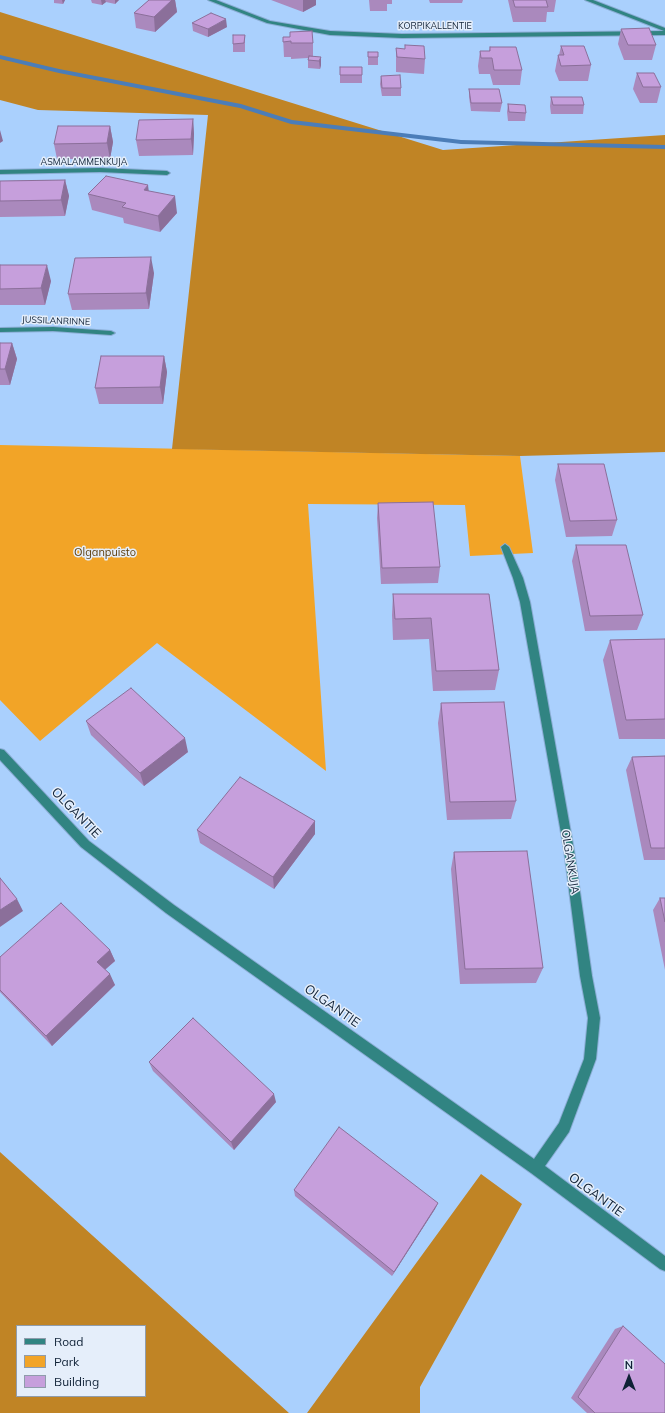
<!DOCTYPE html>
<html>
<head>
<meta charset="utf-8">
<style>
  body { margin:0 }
  #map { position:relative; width:665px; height:1413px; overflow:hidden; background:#aad0fd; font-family:Mulish,sans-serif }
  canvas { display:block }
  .legend { position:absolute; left:16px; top:1325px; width:130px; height:72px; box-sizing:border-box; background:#e5eefa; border:1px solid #8f9cac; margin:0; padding:5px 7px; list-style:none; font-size:12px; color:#0f2136 }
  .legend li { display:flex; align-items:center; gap:8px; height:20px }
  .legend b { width:20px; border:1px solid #8f9cac }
  .north { position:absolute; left:609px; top:1357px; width:40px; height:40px; -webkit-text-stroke:3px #e5eefa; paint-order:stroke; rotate:0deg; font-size:11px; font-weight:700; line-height:16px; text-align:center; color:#0f2136 }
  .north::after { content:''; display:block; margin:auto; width:14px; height:18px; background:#0f2136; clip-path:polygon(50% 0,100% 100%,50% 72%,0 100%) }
</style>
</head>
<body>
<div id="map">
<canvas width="665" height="1413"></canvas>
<ul class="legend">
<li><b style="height:5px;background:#318482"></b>Road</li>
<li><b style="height:11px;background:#f2a427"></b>Park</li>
<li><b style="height:11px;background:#c69fdc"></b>Building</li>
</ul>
<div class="north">N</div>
</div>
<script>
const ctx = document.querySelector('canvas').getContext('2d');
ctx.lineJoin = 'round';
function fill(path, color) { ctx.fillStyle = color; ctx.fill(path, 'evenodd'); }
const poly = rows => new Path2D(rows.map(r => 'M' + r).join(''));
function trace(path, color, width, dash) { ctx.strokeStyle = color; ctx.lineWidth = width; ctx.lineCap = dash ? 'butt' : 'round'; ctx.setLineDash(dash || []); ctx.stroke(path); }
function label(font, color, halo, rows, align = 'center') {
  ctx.font = font + ' Mulish,sans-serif'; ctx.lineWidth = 3; ctx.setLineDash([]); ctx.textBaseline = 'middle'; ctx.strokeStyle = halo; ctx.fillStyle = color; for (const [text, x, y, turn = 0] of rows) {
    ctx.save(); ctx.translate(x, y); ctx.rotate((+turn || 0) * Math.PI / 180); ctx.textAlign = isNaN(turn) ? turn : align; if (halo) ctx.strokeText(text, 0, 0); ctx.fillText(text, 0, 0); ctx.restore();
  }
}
const green = poly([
  [0,445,520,456,533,553,470,556,465,505,308,504,326,771,157,643,40,741,0,700]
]);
const forest = poly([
  [0,12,443,150,665,135,665,452,520,456,172,449,208,115,38,110,0,100],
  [0,1152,289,1413,0,1413],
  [17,1326,145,1326,145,1396,17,1396],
  [481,1174,522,1204,420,1387,420,1413,307,1413]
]);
const stream = poly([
  [0,55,59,69,241,104,292,120,461,140,665,145,665,149,461,144,291,124,240,108,59,73,0,59,0,55]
]);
const minor = poly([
  [208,0,216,0,270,21,330,31,402,34,664,31,585,0,593,0,665,28,665,35,402,38,330,35,267,23,208,0],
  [100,168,167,171,170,173,167,175,100,172,0,174,0,170,100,168],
  [53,327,111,331,115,333,111,335,53,331,0,332,0,328,53,327],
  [505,544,509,547,523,578,530,602,574,850,592,976,600,1018,596,1059,569,1132,545,1166,665,1256,665,1271,660,1269,531,1173,166,913,81,847,0,760,0,749,4,750,89,841,174,905,534,1159,559,1123,584,1059,588,1018,580,976,564,850,520,602,513,578,501,547,505,544]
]);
const wall = poly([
  [54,0,65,0,63,4,54,3],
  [91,0,119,0,115,4,106,2,102,5,92,3],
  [149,0,175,0,177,12,155,32,136,28,134,13],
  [271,0,316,0,316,5,303,12],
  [369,0,392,0,392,4,387,4,387,11,370,11],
  [429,0,463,0,462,3,430,3],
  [508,0,556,0,554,12,547,12,546,22,513,22],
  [192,23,227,27,208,37,193,31],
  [621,29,656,45,652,60,624,60,618,44],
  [290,32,313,43,313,57,321,57,321,65,320,69,308,68,308,58,291,59,291,57,284,57,283,37,290,37],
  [245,35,245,52,233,52,233,44],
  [561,46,591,65,588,81,559,81,555,71,558,55,559,55],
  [490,47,522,70,520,85,493,85,490,74,479,74,478,66,480,51,489,51],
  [396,48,425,59,424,74,396,72],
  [368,52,378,57,378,65,368,65],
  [340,67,362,75,362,83,340,83],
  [637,73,661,87,657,103,640,103,633,89],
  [381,76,401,88,401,96,382,96,380,84],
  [469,89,502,103,500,112,471,111,469,97],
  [551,97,584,105,583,114,551,114,550,106],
  [508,104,526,113,525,121,508,121,507,112],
  [193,119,194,134,193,155,139,156,136,140],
  [110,126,113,142,110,159,57,159,54,144],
  [65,180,69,196,65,216,0,217,0,181],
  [149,191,177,213,160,232,124,223,123,218,92,210,88,194],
  [0,265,51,281,45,305,0,305],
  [154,273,149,309,72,310,68,294],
  [0,343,12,343,17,359,10,385,0,385],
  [164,356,167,372,163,404,99,404,95,388],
  [558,464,617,520,612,536,566,537,555,480],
  [378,503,440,567,438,583,381,584,377,518],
  [576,545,643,615,637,630,585,631,572,561],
  [393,594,489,594,499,670,495,690,433,691,429,639,393,640,392,615],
  [665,639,665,739,619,739,603,660,610,640],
  [441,703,516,801,511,819,447,820,438,723],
  [86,721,188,752,144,786,91,735],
  [665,756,665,860,644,860,626,770,632,757],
  [315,821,315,834,274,889,200,843,197,830],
  [454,852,543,968,536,983,460,984,451,869],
  [660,898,665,898,665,970,653,910],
  [110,950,115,961,105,970,115,985,52,1046,0,992,0,957],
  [149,1062,276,1102,234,1150,153,1071],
  [294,1190,438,1203,435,1209,392,1276,295,1196],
  [623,1326,665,1413,587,1413,571,1398,615,1329]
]);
const shadedWall = poly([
  [62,0,65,0,63,4],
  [101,0,105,0,106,2,102,5],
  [115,0,119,0,115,4],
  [172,0,175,0,177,12,155,32,154,17],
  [303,0,316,0,316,5,303,12],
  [226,19,227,27,208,37,208,29],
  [321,57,321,65,320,69,319,61],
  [193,119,194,134,193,155,191,139],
  [110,126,113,142,110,159,107,143],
  [0,130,3,141,0,143],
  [65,180,69,196,65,216,61,200],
  [148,185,150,201,144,190],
  [175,196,177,213,160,232,158,216],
  [151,257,154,273,149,309,146,293],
  [47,265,51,281,45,305,41,288],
  [12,343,17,359,10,385,5,369],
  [164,356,167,372,163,404,160,387],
  [185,738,188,752,144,786,140,773],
  [315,821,315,834,274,889,273,877],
  [17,899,23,911,0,927,0,910],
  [110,950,115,961,102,972,97,962],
  [110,974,115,985,52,1046,46,1036],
  [274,1094,276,1102,234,1150,231,1142],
  [438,1203,435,1209,392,1276,394,1272]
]);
const building = poly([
  [149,0,172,0,154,17,134,13,149,0],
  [513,0,546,0,548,7,515,7,513,0],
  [211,13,226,19,208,29,192,23,211,13],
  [649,28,656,45,628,45,621,29,649,28],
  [312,31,313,43,291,43,291,41,283,42,283,37,290,37,290,32,312,31],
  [233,35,245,35,244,43,233,44,233,35],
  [405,45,424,46,425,59,397,57,396,48,405,49,405,45],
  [561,46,584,46,591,65,561,66,558,55,564,55,561,46],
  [490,47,516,47,522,70,494,70,492,58,481,58,480,51,490,51,490,47],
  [368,52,378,52,378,57,368,57,368,52],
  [309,56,321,57,319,61,308,60,309,56],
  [340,67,362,67,362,75,340,75,340,67],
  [637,73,654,73,661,87,643,87,637,73],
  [400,75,401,88,382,88,381,76,400,75],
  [469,89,499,89,502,103,471,103,469,89],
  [551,97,582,97,584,105,553,105,551,97],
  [508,104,525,105,526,113,509,112,508,104],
  [193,119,191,139,136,140,139,120,193,119],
  [58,126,110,126,107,143,54,144,58,126],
  [106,176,148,185,144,190,175,196,158,216,122,207,126,203,88,194,106,176],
  [65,180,61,200,0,201,0,181,65,180],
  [151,257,146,293,68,294,75,258,151,257],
  [0,265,47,265,41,288,0,289,0,265],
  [0,343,12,343,5,369,0,369,0,343],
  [101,356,164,356,160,387,95,388,101,356],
  [558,464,604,464,617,520,570,521,558,464],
  [433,502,440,567,382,568,378,503,433,502],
  [576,545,626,545,643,615,590,616,576,545],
  [393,594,489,594,499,670,436,671,431,618,395,619,393,594],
  [665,639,665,719,626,720,610,640,665,639],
  [131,688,185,738,140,773,86,721,131,688],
  [504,702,516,801,450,802,441,703,504,702],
  [665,756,665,848,651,848,632,757,665,756],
  [240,777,315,821,273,877,197,830,240,777],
  [527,851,543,968,465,969,454,852,527,851],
  [0,878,17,899,0,910,0,878],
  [660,898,665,898,665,922,660,898],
  [61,903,110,950,97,962,110,974,46,1036,0,990,0,957,61,903],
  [193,1018,274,1094,231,1142,149,1062,193,1018],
  [339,1127,438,1203,394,1272,294,1190,339,1127],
  [623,1326,665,1364,665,1413,595,1413,578,1397,623,1326]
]);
const farStreetnames = [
  ["KORPIKALLENTIE",435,26],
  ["ASMALAMMENKUJA",84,162],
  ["JUSSILANRINNE",56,321,2]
];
const parkNames = [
  ["Olganpuisto",105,553]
];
const streetNames = [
  ["OLGANKUJA",570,862,81]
];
const nearStreetnames = [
  ["OLGANTIE",76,813,46],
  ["OLGANTIE",332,1006,35],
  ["OLGANTIE",596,1195,36]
];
fill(green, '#f2a427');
fill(forest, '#c08425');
fill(stream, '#4b7db8');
trace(minor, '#8badd5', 2);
fill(minor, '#318482');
fill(wall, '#aa89bd');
fill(shadedWall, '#8b6f9a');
fill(building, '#c69fdc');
trace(building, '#8b6f9a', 1);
label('9px', '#0f2136', '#e5eefa', farStreetnames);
label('11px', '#5d3d0b', '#e5eefa', parkNames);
label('11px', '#0f2136', '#e5eefa', streetNames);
label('13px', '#0f2136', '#e5eefa', nearStreetnames);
</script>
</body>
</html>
